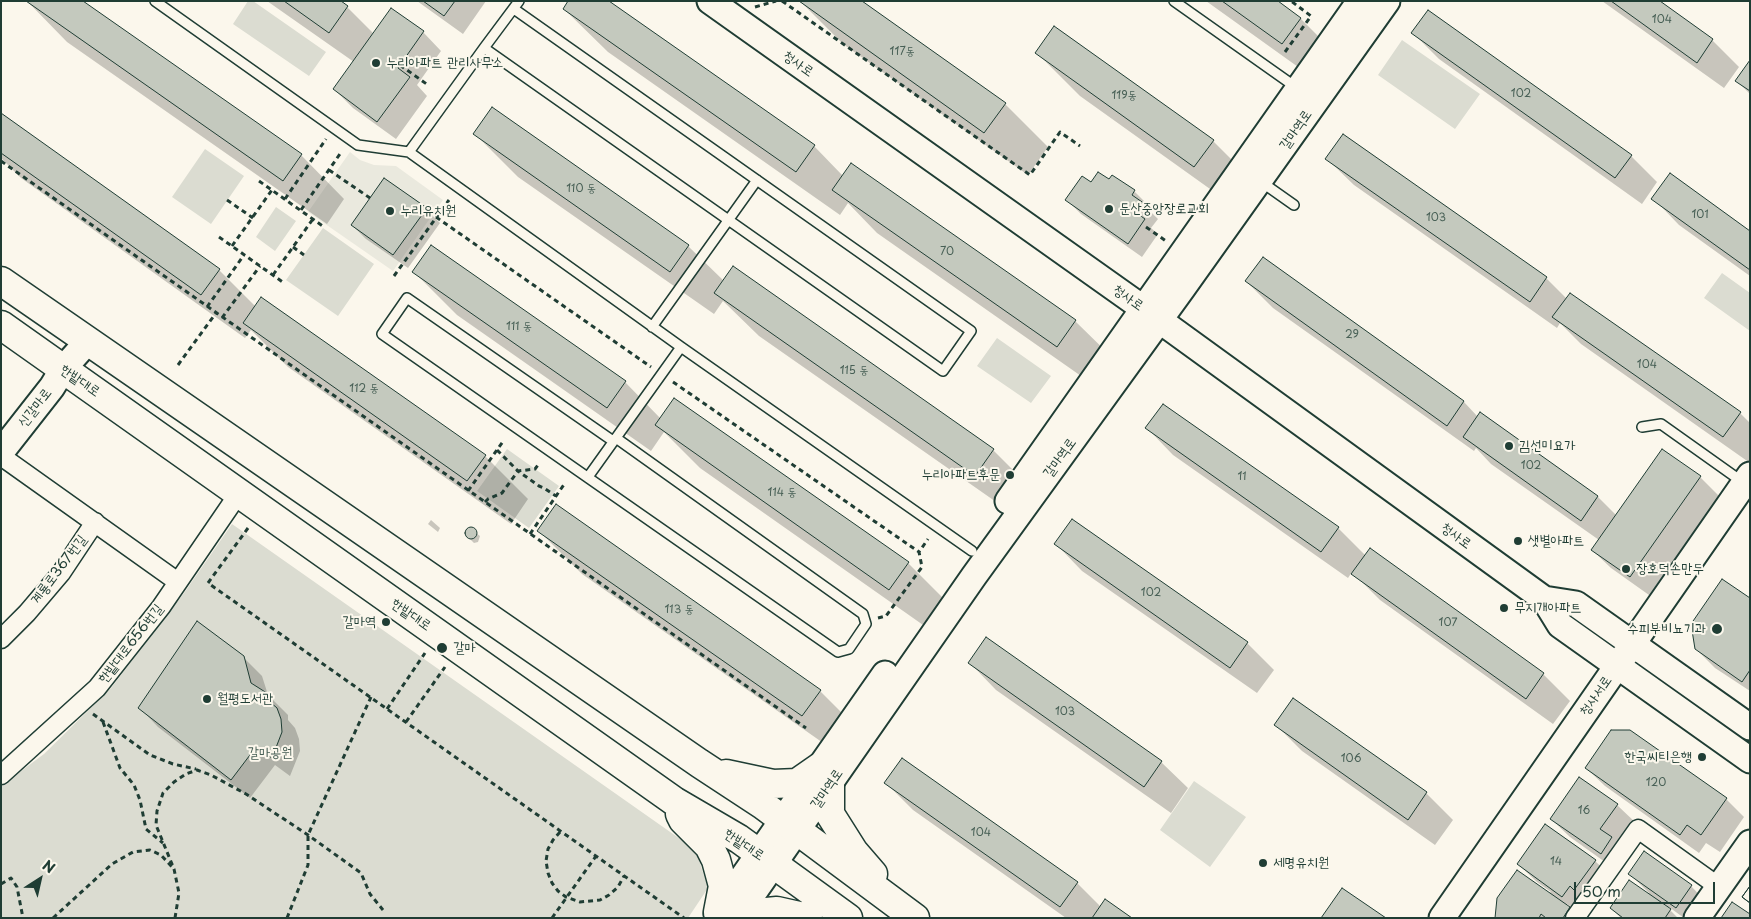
<!DOCTYPE html>
<html>
<head>
<meta charset="utf-8">
<style>
  body { margin:0 }
  #map { position:relative; width:1751px; height:919px; overflow:hidden; background:#fbf7ec; font-family:"Playpen Sans",sans-serif }
  canvas { display:block }
  .frame { position:absolute; inset:0; border:2px solid #1f3d34; pointer-events:none }
  .north { position:absolute; left:15px; top:854px; width:50px; height:50px; -webkit-text-stroke:4px #fbf7ec; paint-order:stroke; rotate:35deg; font-size:14px; font-weight:700; line-height:20px; text-align:center; color:#1f3d34 }
  .north::after { content:''; display:block; margin:auto; width:18px; height:22px; background:#1f3d34; clip-path:polygon(50% 0,100% 100%,50% 72%,0 100%) }
  .scale { position:absolute; left:1574px; top:882px; width:141px; height:22px; box-sizing:border-box; border:2px solid #1f3d34; border-top:0; padding-left:6px; font-size:15px; line-height:18px; white-space:nowrap; color:#1f3d34; -webkit-text-stroke:4px #fbf7ec; paint-order:stroke }
</style>
</head>
<body>
<div id="map">
<canvas width="1751" height="919"></canvas>
<div class="frame"></div>
<div class="north">N</div>
<div class="scale">50 m</div>
</div>
<script>
const ctx = document.querySelector('canvas').getContext('2d');
ctx.lineJoin = 'round';
function fill(path, color) { ctx.fillStyle = color; ctx.fill(path, 'evenodd'); }
const poly = rows => new Path2D(rows.map(r => 'M' + r).join(''));
function trace(path, color, width, dash) { ctx.strokeStyle = color; ctx.lineWidth = width; ctx.lineCap = dash ? 'butt' : 'round'; ctx.setLineDash(dash || []); ctx.stroke(path); }
function label(font, color, halo, rows, align = 'center') {
  ctx.font = font + ' "Playpen Sans","Poor Story",sans-serif'; ctx.lineWidth = 4; ctx.setLineDash([]); ctx.textBaseline = 'middle'; ctx.strokeStyle = halo; ctx.fillStyle = color; for (const [text, x, y, turn = 0] of rows) {
    ctx.save(); ctx.translate(x, y); ctx.rotate((+turn || 0) * Math.PI / 180); ctx.textAlign = isNaN(turn) ? turn : align; if (halo) ctx.strokeText(text, 0, 0); ctx.fillText(text, 0, 0); ctx.restore();
  }
}
const built = poly([
  [350,152,360,160,374,165,396,166,443,200,393,271,308,212]
]);
const green = poly([
  [248,1,253,1,326,52,309,76,233,24],
  [1402,40,1480,94,1455,129,1378,75],
  [205,149,244,176,211,224,172,197],
  [276,207,296,221,275,251,256,237],
  [323,228,374,264,338,316,286,280],
  [1722,273,1750,293,1750,331,1704,298],
  [997,338,1051,376,1031,403,977,366],
  [507,449,559,486,529,528,477,491],
  [232,524,683,841,698,857,708,888,688,918,1,918,1,786,44,754,111,688,184,593],
  [1194,781,1246,817,1210,867,1160,830]
]);
const shadow = poly([
  [27,1,301,155,344,199,327,224,67,42],
  [267,1,339,1,347,7,374,34,423,32,441,51,417,85,427,96,396,139,353,108,334,89,354,62],
  [417,1,486,1,463,34],
  [800,1,1005,104,1048,147,1028,175,843,44],
  [1206,1,1276,1,1301,19,1344,62,1326,87],
  [1602,1,1658,1,1712,40,1739,67,1724,88],
  [564,9,814,146,843,176,1075,321,1119,364,1101,390,877,233,848,203,840,215,608,52],
  [1413,33,1631,156,1657,182,1642,204,1439,59],
  [1036,52,1213,141,1256,184,1238,209,1080,96],
  [1750,62,1750,94,1737,81],
  [1,114,219,270,256,307,485,456,528,499,511,524,288,367,251,330,245,338,21,178,1,158],
  [475,134,688,246,724,281,993,450,1036,493,1019,518,759,336,723,301,714,314,518,177],
  [1327,159,1546,278,1567,299,1740,413,1750,423,1750,463,1581,344,1560,323,1557,328,1354,185],
  [1113,176,1134,191,1148,205,1147,208,1158,219,1151,228,1158,234,1142,257,1081,214,1067,200,1091,184,1109,181],
  [1653,198,1750,233,1750,276,1679,225],
  [426,209,440,223,408,268,366,239,352,225],
  [1263,258,1464,402,1478,417,1481,414,1598,497,1616,515,1700,477,1719,496,1649,595,1611,568,1592,550,1599,540,1491,464,1476,448,1474,451,1273,308,1246,281],
  [414,272,625,382,661,419,908,563,951,606,933,632,700,468,664,432,651,451,457,315],
  [1147,428,1338,528,1366,556,1543,674,1570,701,1553,724,1380,600,1352,572,1348,578,1173,455],
  [431,520,440,528,438,532,428,524],
  [469,529,471,529,480,536,478,542,474,543,467,536,467,531],
  [539,531,820,691,863,734,846,759,582,574],
  [1056,544,1247,643,1274,670,1257,693,1082,571],
  [1750,600,1750,691,1715,668,1696,649],
  [986,639,1161,762,1188,788,1171,813,996,690,970,663],
  [243,657,262,676,268,695,288,715,288,720,295,728,299,739,300,751,290,776,275,765,250,798,158,727,140,708],
  [1294,699,1426,793,1453,820,1435,845,1302,751,1276,725],
  [1586,768,1726,799,1744,817,1720,852,1706,843,1699,853,1605,786],
  [886,783,1077,883,1101,907,1130,918,1066,918,913,810],
  [1617,805,1636,823,1619,846,1630,857,1619,872,1570,837,1551,819],
  [1595,861,1614,879,1593,907,1589,904,1581,914,1567,904,1566,905,1579,918,1496,918,1551,892,1537,882,1518,864],
  [1630,874,1691,886,1709,905,1700,918,1684,918,1669,907,1668,908,1678,918,1621,918,1611,908,1649,893]
]);
const building = poly([
  [26,1,83,1,302,154,283,181,26,1],
  [284,1,341,1,348,6,329,33,284,1],
  [423,1,455,1,444,16,423,1],
  [568,1,609,1,815,145,796,172,563,9,568,1],
  [799,1,862,1,1006,103,984,133,799,1],
  [1222,1,1278,1,1301,18,1282,44,1222,1],
  [1611,1,1660,1,1713,39,1697,63,1611,1],
  [391,8,424,31,398,68,410,77,377,122,333,89,391,8],
  [1428,10,1632,155,1615,178,1411,33,1428,10],
  [1054,26,1214,140,1194,167,1035,53,1054,26],
  [1750,60,1750,91,1735,81,1750,60],
  [492,107,689,245,670,272,473,134,492,107],
  [1,113,220,269,201,295,1,153,1,113],
  [1343,134,1547,277,1530,302,1325,159,1343,134],
  [851,163,1076,320,1057,347,832,190,851,163],
  [1098,172,1109,179,1112,175,1135,190,1132,195,1145,204,1138,214,1145,219,1128,244,1065,200,1082,176,1091,182,1098,172],
  [1670,173,1750,231,1750,270,1651,199,1670,173],
  [384,178,427,208,393,255,351,225,384,178],
  [431,245,626,381,607,408,412,272,431,245],
  [1263,257,1464,401,1447,426,1245,281,1263,257],
  [733,266,994,449,975,476,714,293,733,266],
  [1570,293,1741,412,1723,437,1552,317,1570,293],
  [261,297,486,455,467,481,243,323,261,297],
  [674,398,909,562,889,590,655,425,674,398],
  [1163,404,1339,527,1321,552,1145,428,1163,404],
  [1480,412,1598,496,1581,521,1463,437,1480,412],
  [1662,449,1701,476,1630,577,1591,550,1662,449],
  [556,504,821,690,802,716,537,531,556,504],
  [1072,519,1248,642,1230,668,1054,544,1072,519],
  '465 533a6 6 0 1 1 12 0a6 6 0 1 1-12 0Z',
  [1370,548,1544,673,1526,699,1351,574,1370,548],
  [1722,579,1750,598,1750,670,1742,682,1695,649,1691,624,1722,579],
  [197,621,244,656,251,683,270,695,270,702,277,708,281,719,282,732,272,758,256,747,231,780,138,708,197,621],
  [986,637,1162,761,1144,787,968,663,986,637],
  [1293,698,1427,792,1408,820,1274,725,1293,698],
  [1611,730,1630,730,1727,798,1701,835,1687,825,1680,835,1585,768,1611,730],
  [902,758,1078,882,1060,907,884,783,902,758],
  [1579,777,1618,804,1600,829,1612,837,1601,854,1550,819,1579,777],
  [1545,824,1596,860,1574,890,1570,886,1562,897,1517,864,1545,824],
  [1644,851,1692,885,1676,908,1628,874,1644,851],
  [1517,870,1570,907,1563,918,1546,918,1541,914,1539,918,1495,918,1497,898,1517,870],
  [1629,880,1671,909,1665,918,1623,918,1610,908,1629,880],
  [1750,886,1750,903,1742,897,1750,886],
  [1750,886,1750,903,1742,897,1750,886],
  [1342,888,1386,918,1321,918,1342,888],
  [1105,899,1132,918,1092,918,1105,899],
  [1732,902,1750,914,1750,918,1721,918,1732,902]
]);
const path = poly([
  [782,1,1030,175,1060,132,1080,146],
  [755,7,776,1],
  [1285,52,1311,16,1291,1],
  [400,65,428,85],
  [1,161,806,728],
  [329,170,370,198],
  [259,181,324,227],
  [285,199,326,139],
  [227,200,253,218],
  [301,210,342,151],
  [436,217,651,367],
  [1146,227,1166,241],
  [219,237,284,283],
  [232,246,272,190],
  [293,247,304,255],
  [273,275,313,219],
  [394,276,449,200],
  [207,307,244,255],
  [222,318,260,266],
  [178,365,216,313],
  [673,382,919,552],
  [497,450,518,471,539,486,544,488,556,496],
  [468,491,504,440],
  [485,502,488,499,502,493,518,471,535,469,538,465],
  [248,528,208,583,684,918],
  [530,534,565,483],
  [878,618,886,616,922,567,919,552,928,539],
  [387,709,425,653],
  [93,714,150,755,173,764,196,769],
  [103,722,120,768,134,785,140,800,146,829,163,843],
  [406,722,445,667],
  [560,832,553,840,548,849,546,861,548,873,552,883,558,891,566,897,580,902,600,900,609,895,618,887,624,876],
  [1,884,11,878,17,887,23,918],
  [53,918,112,864,133,852,150,850,161,855,172,867],
  [175,918,179,893,174,869,156,825,157,811,163,793,174,782,186,774,197,770,211,775,246,794,308,835,361,873,370,894,383,910],
  [287,918,308,865,308,835,371,697],
  [552,918,596,856]
]);
const lane = poly([
  [155,1,358,145,409,152,681,347,972,551],
  [1174,1,1297,88],
  [484,48,943,371,971,331,514,9],
  [409,152,484,48,519,1],
  [1260,181,1294,205],
  [652,327,757,180],
  [1642,427,1661,424,1744,483],
  [613,441,407,298,382,334,838,652,849,649,866,624,863,614,616,438],
  [588,477,681,347]
]);
const street = poly([
  [1,456,178,582],
  [1,639,27,613,61,573,95,522],
  [1,775,97,688,161,607,239,493],
  [1575,918,1638,829,1719,887]
]);
const secondary = poly([
  [710,1,1144,309,1544,599,1560,625,1750,760],
  [1,452,52,387,63,369,88,341],
  [1008,501,1360,1],
  [1544,599,1576,604,1750,727],
  [717,914,885,674],
  [736,918,974,576,1182,289,1387,1],
  [1442,918,1750,475],
  [1697,918,1750,843]
]);
const primary = poly([
  [1,281,699,763,763,805,915,918],
  [1,325,674,801,739,839,848,918],
  [726,774,773,784,797,783,820,767],
  [830,785,830,814,854,852,873,874],
  [680,814,683,820,709,846,716,860,723,886,718,912],
  [743,918,756,913,777,911,808,918]
]);
const markers = [
  [376,63,5,"#1f3d34"],
  [1109,209,5,"#1f3d34"],
  [390,211,5,"#1f3d34"],
  [1509,446,5,"#1f3d34"],
  [1010,475,5,"#1f3d34"],
  [1518,541,5,"#1f3d34"],
  [1626,569,5,"#1f3d34"],
  [1504,608,5,"#1f3d34"],
  [386,622,5,"#1f3d34"],
  [1717,629,6,"#1f3d34"],
  [442,648,6,"#1f3d34"],
  [207,699,5,"#1f3d34"],
  [1702,757,5,"#1f3d34"],
  [1263,863,5,"#1f3d34"]
];
const numberNames = [
  ["104",1662,20],
  ["117동",902,52],
  ["102",1521,94],
  ["119동",1124,96],
  ["110 동",581,189],
  ["101",1700,215],
  ["103",1436,218],
  ["70",947,252],
  ["111 동",519,327],
  ["29",1352,335],
  ["104",1647,365],
  ["115 동",854,371],
  ["112 동",364,389],
  ["102",1531,466],
  ["11",1242,477],
  ["114 동",782,493],
  ["102",1151,593],
  ["113 동",679,610],
  ["107",1448,623],
  ["103",1065,712],
  ["106",1351,759],
  ["120",1656,783],
  ["16",1584,811],
  ["104",981,833],
  ["14",1556,862]
];
const poiNames = [
  ["누리아파트 관리사무소",386,63],
  ["둔산중앙장로교회",1119,209],
  ["누리유치원",400,211],
  ["김선미요가",1519,446],
  ["누리아파트후문",1000,475,"right"],
  ["샛별아파트",1528,541],
  ["장호덕손만두",1636,569],
  ["무지개아파트",1514,608],
  ["갈마역",376,622,"right"],
  ["수피부비뇨기과",1706,629,"right"],
  ["갈마",453,648],
  ["월평도서관",217,699],
  ["한국씨티은행",1692,757,"right"],
  ["세명유치원",1273,863]
];
const streetNames = [
  ["청사로",798,64,35],
  ["갈마역로",1296,130,-55],
  ["청사로",1128,298,35],
  ["한밭대로",80,381,35],
  ["신갈마로",35,408,-52],
  ["갈마역로",1060,458,-54],
  ["청사로",1456,536,36],
  ["계룡로367번길",59,570,-53],
  ["한밭대로",411,615,35],
  ["한밭대로656번길",131,644,-52],
  ["청사서로",1596,696,-55],
  ["갈마역로",827,789,-55],
  ["한밭대로",744,845,34]
];
const parkNames = [
  ["갈마공원",270,753]
];
fill(built, '#eae9de');
fill(green, '#dbdcd1');
fill(shadow, '#0003');
fill(building, '#c4c9be');
trace(building, '#1f3d34', 1);
trace(lane, '#1f3d34', 12);
trace(street, '#1f3d34', 21);
trace(secondary, '#1f3d34', 29);
trace(primary, '#1f3d34', 31);
trace(path, '#1f3d34', 3, [5, 4]);
trace(lane, '#fbf7ec', 9);
trace(street, '#fbf7ec', 18);
trace(secondary, '#fbf7ec', 25);
trace(primary, '#fbf7ec', 28);
for (const [x, y, r, color] of markers) { const dot = new Path2D(); dot.arc(x, y, r, 0, 2 * Math.PI); ctx.fillStyle = color; ctx.fill(dot); trace(dot, '#fbf7ec', 2); }
label('11px', '#486056', null, numberNames);
label('14px', '#1f3d34', '#fbf7ec', poiNames, 'left');
label('14px', '#1f3d34', '#fbf7ec', streetNames);
label('14px', '#455d53', '#fbf7ec', parkNames);
</script>
</body>
</html>
